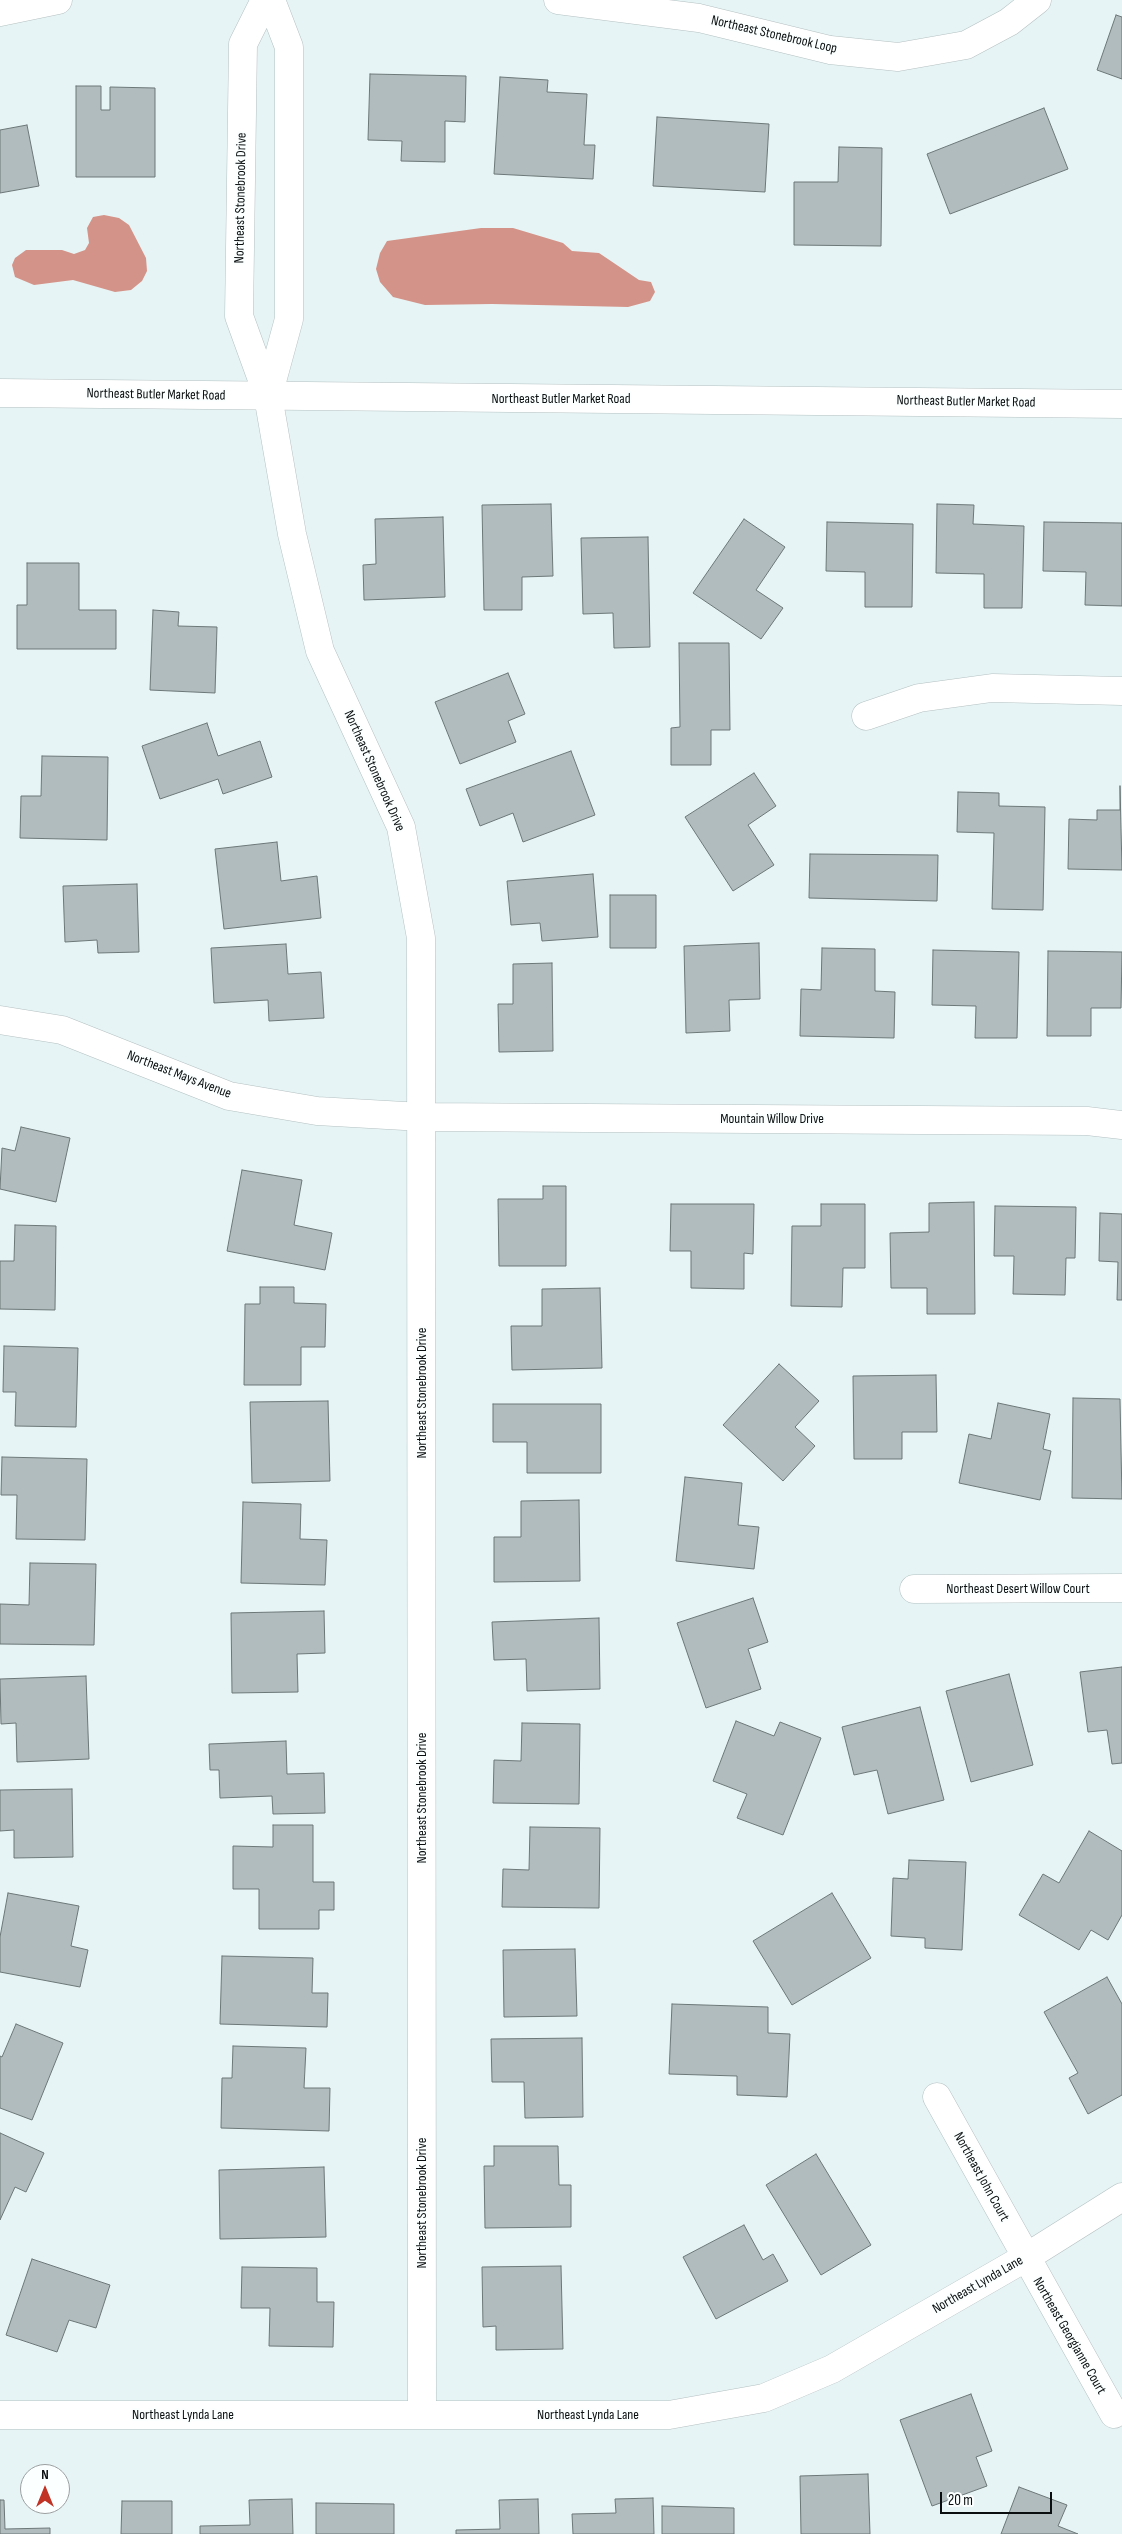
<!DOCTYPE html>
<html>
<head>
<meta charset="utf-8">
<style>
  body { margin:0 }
  #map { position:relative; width:1122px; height:2534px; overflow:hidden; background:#e7f4f5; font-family:"Sofia Sans Condensed",sans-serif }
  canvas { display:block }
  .north { position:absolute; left:20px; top:2464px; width:50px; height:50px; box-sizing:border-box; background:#fcffff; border:1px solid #9b9f9f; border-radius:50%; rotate:0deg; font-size:14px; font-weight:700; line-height:20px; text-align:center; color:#0a0e0f }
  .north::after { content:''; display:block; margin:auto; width:18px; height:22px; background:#c03325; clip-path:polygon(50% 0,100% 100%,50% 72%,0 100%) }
  .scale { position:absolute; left:940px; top:2492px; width:112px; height:22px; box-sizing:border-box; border:2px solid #0a0e0f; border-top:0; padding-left:6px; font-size:15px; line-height:18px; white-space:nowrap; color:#0a0e0f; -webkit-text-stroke:4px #fcffff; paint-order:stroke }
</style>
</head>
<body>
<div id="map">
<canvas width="1122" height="2534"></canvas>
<div class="north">N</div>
<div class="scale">20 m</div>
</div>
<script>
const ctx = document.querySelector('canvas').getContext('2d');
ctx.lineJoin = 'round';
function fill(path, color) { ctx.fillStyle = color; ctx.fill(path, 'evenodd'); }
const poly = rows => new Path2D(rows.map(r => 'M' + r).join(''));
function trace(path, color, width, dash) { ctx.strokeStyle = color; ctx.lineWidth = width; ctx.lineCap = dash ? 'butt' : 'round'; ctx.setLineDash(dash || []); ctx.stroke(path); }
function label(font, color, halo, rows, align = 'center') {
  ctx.font = font + ' "Sofia Sans Condensed",sans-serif'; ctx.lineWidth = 4; ctx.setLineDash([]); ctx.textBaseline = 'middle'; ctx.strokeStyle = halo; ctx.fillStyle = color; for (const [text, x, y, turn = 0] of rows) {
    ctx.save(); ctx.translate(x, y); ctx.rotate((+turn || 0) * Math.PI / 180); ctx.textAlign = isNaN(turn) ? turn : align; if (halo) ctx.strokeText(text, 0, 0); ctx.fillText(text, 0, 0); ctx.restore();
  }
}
const water = poly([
  [104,215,119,218,129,225,146,258,147,271,142,281,131,290,115,292,73,280,34,285,15,277,12,265,15,258,26,250,62,250,74,254,85,250,89,243,87,228,93,217],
  [481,228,513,228,563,243,572,251,599,253,639,280,651,282,655,292,650,301,628,307,492,304,425,305,393,297,380,282,376,269,380,253,387,241]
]);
const building = poly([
  [1116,15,1122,17,1122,79,1097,70,1116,15],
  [370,74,466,76,465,122,445,121,445,162,401,161,402,141,368,140,370,74],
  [500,77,548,80,547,92,587,94,584,145,595,145,593,179,494,174,500,77],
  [76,86,101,86,101,110,110,110,110,87,155,88,155,177,76,177,76,86],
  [1044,108,1068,169,950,214,927,154,1044,108],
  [657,117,769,124,765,192,653,186,657,117],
  [27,125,39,186,0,193,0,130,27,125],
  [839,147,882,148,881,246,794,245,794,182,838,182,839,147],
  [551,504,553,576,522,577,522,610,484,610,482,505,551,504],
  [937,504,974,505,973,524,1024,526,1022,608,984,608,984,574,936,573,937,504],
  [443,517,445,597,364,600,363,565,376,564,375,519,443,517],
  [744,519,785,547,756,590,783,608,761,639,693,593,744,519],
  [827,522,913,524,912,607,865,607,865,572,826,571,827,522],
  [1044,522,1122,523,1122,606,1085,605,1086,572,1043,571,1044,522],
  [648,537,650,647,614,648,613,613,583,614,581,538,648,537],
  [27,563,79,563,79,610,116,610,116,649,17,649,17,605,27,605,27,563],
  [153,610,179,612,178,626,217,627,215,693,150,690,153,610],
  [679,643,729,643,730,730,711,730,711,765,671,765,671,728,680,727,679,643],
  [508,673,525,714,508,721,516,742,460,764,435,702,508,673],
  [207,723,218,756,260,741,272,777,223,794,218,779,160,799,142,746,207,723],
  [571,751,595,815,523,842,513,813,480,826,466,789,571,751],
  [42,756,108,757,107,840,20,838,21,796,41,796,42,756],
  [754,773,776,806,748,825,774,865,733,891,685,817,754,773],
  [1120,786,1122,870,1068,869,1069,819,1097,820,1097,810,1120,810,1120,786],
  [958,792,999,793,999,806,1045,807,1043,910,992,909,994,833,957,832,958,792],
  [277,842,281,881,317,876,321,918,224,929,215,849,277,842],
  [810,854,938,855,937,901,809,898,810,854],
  [593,874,598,937,542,941,540,923,511,925,507,881,593,874],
  [137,884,139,952,98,953,97,940,65,942,63,886,137,884],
  [610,895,656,895,656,948,610,948,610,895],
  [759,943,760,999,729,1000,730,1031,686,1033,684,946,759,943],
  [286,944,288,974,321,972,324,1018,269,1021,268,1000,214,1003,211,948,286,944],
  [822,948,875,949,875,991,895,992,894,1038,800,1036,801,989,821,990,822,948],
  [933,950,1019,952,1017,1038,975,1038,976,1006,932,1005,933,950],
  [1048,951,1122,952,1121,1008,1091,1008,1091,1036,1047,1036,1048,951],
  [552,963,553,1051,499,1052,498,1004,513,1004,513,964,552,963],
  [21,1127,70,1138,56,1202,0,1189,2,1148,15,1151,21,1127],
  [242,1170,302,1180,294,1225,332,1233,325,1270,227,1251,242,1170],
  [543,1186,566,1186,566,1266,499,1266,498,1199,543,1199,543,1186],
  [974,1202,975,1314,927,1314,927,1288,891,1288,890,1233,929,1232,929,1203,974,1202],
  [671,1204,754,1204,753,1254,744,1253,744,1289,691,1288,691,1251,670,1251,671,1204],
  [821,1204,865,1204,865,1268,843,1268,842,1307,791,1306,792,1226,821,1226,821,1204],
  [995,1206,1076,1207,1075,1258,1066,1258,1065,1295,1013,1294,1014,1256,994,1256,995,1206],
  [1100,1213,1122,1214,1122,1300,1117,1300,1118,1262,1099,1261,1100,1213],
  [15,1225,56,1226,55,1310,0,1309,0,1261,14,1261,15,1225],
  [260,1287,294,1287,294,1303,326,1304,325,1347,301,1347,301,1385,244,1385,245,1304,260,1304,260,1287],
  [600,1288,602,1368,512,1370,511,1326,542,1326,542,1289,600,1288],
  [4,1346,78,1348,76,1427,15,1426,16,1392,3,1392,4,1346],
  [779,1364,819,1401,795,1427,815,1446,783,1481,723,1425,779,1364],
  [936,1375,937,1432,902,1432,902,1459,854,1459,853,1376,936,1375],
  [1073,1398,1120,1399,1122,1499,1072,1498,1073,1398],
  [328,1401,330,1481,252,1483,250,1402,328,1401],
  [998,1403,1050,1414,1043,1449,1051,1451,1040,1500,959,1483,969,1434,991,1439,998,1403],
  [493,1404,601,1404,601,1473,527,1473,527,1442,493,1442,493,1404],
  [2,1457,87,1459,85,1540,16,1539,17,1495,1,1495,2,1457],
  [685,1477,742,1483,738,1525,759,1527,754,1569,676,1561,685,1477],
  [579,1500,580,1581,494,1582,494,1537,521,1537,521,1501,579,1500],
  [243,1502,301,1504,300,1539,327,1540,325,1585,241,1583,243,1502],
  [30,1563,96,1564,94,1645,0,1644,0,1604,29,1605,30,1563],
  [753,1598,768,1642,748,1649,761,1689,706,1708,677,1623,753,1598],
  [324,1611,325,1653,297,1654,298,1692,232,1693,231,1613,324,1611],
  [599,1618,600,1689,527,1691,526,1659,494,1660,492,1622,599,1618],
  [1122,1667,1122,1763,1112,1764,1107,1730,1088,1732,1080,1672,1122,1667],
  [1009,1674,1033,1765,971,1782,946,1691,1009,1674],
  [86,1676,89,1759,17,1762,16,1723,1,1724,0,1679,86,1676],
  [920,1707,944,1800,888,1814,877,1770,854,1775,842,1727,920,1707],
  [736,1721,774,1736,780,1722,821,1738,783,1835,737,1818,747,1794,713,1781,736,1721],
  [522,1723,580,1724,579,1804,493,1803,494,1760,521,1761,522,1723],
  [286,1741,287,1774,324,1773,325,1813,273,1814,272,1796,220,1798,219,1770,210,1770,209,1744,286,1741],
  [72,1789,73,1857,14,1858,14,1830,0,1831,0,1790,72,1789],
  [273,1825,313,1825,313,1882,334,1882,334,1910,319,1910,319,1929,259,1929,259,1889,233,1889,233,1846,273,1847,273,1825],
  [530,1827,600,1828,599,1908,502,1907,503,1869,529,1870,530,1827],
  [1089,1831,1122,1851,1122,1915,1108,1940,1091,1930,1079,1950,1019,1915,1043,1874,1059,1883,1089,1831],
  [909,1860,966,1862,962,1950,925,1948,925,1938,891,1936,893,1878,908,1879,909,1860],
  [8,1893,79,1906,71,1946,88,1950,80,1987,0,1972,0,1937,8,1893],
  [832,1893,871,1958,792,2005,753,1941,832,1893],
  [575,1949,577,2016,504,2017,503,1950,575,1949],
  [222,1956,313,1958,312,1993,328,1993,327,2027,220,2024,222,1956],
  [1107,1977,1122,2004,1122,2095,1088,2114,1069,2078,1078,2073,1044,2012,1107,1977],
  [672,2004,768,2007,768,2033,790,2034,787,2097,737,2095,737,2076,669,2074,672,2004],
  [16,2024,63,2043,32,2120,0,2108,0,2056,2,2057,16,2024],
  [582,2038,583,2117,525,2118,524,2082,492,2082,491,2039,582,2038],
  [233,2046,306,2048,304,2088,330,2088,329,2131,221,2128,222,2078,232,2078,233,2046],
  [0,2133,44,2153,26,2192,15,2187,0,2220,0,2133],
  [494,2146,558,2146,559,2185,571,2185,571,2227,485,2228,484,2166,494,2166,494,2146],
  [816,2154,871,2245,821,2275,766,2185,816,2154],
  [324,2167,326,2237,220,2239,219,2170,324,2167],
  [744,2225,763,2260,773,2254,788,2281,716,2319,683,2257,744,2225],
  [32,2259,110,2285,96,2328,69,2320,57,2352,6,2335,32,2259],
  [561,2266,563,2349,496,2350,496,2326,483,2327,482,2267,561,2266],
  [242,2267,317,2268,317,2302,334,2302,333,2347,269,2346,270,2308,241,2308,242,2267],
  [971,2394,992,2451,976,2457,987,2486,932,2506,900,2420,971,2394],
  [868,2474,870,2534,801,2534,800,2476,868,2474],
  [1019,2487,1067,2505,1058,2526,1078,2534,1001,2534,1019,2487],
  [653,2498,654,2534,573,2534,572,2514,616,2513,615,2499,653,2498],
  [292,2499,293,2534,200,2534,200,2526,250,2525,249,2500,292,2499],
  [538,2499,539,2534,456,2534,456,2530,500,2529,499,2500,538,2499],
  [0,2500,4,2500,5,2529,50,2528,50,2534,0,2534,0,2500],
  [122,2501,172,2501,172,2534,121,2534,122,2501],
  [316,2503,394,2504,394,2534,316,2534,316,2503],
  [662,2506,734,2508,734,2534,662,2534,662,2506]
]);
const street = poly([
  [265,0,243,44,239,316,268,396,292,534,320,651,401,827,421,938,422,2415],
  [558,0,699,18,830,50,898,57,966,45,1009,22,1037,0],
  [0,12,58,0],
  [268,396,289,319,289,47,271,0],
  [866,716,919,698,992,688,1122,691],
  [0,1020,62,1030,229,1096,317,1111,422,1117,1087,1121,1122,1125],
  [914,1589,1122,1588],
  [937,2097,1114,2414],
  [0,2415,669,2415,764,2398,832,2369,1025,2258,1122,2197]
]);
const secondary = poly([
  [0,393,1122,404]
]);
const streetNames = [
  ["Northeast Stonebrook Loop",774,35,13],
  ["Northeast Stonebrook Drive",241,198,-89],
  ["Northeast Butler Market Road",156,395,1],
  ["Northeast Butler Market Road",561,399],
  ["Northeast Butler Market Road",966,402,1],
  ["Northeast Stonebrook Drive",374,771,66],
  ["Northeast Mays Avenue",179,1075,21],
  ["Mountain Willow Drive",772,1119],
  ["Northeast Stonebrook Drive",422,1393,-90],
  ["Northeast Desert Willow Court",1018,1589],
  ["Northeast Stonebrook Drive",422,1798,-90],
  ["Northeast John Court",981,2177,61],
  ["Northeast Stonebrook Drive",422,2203,-90],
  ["Northeast Lynda Lane",978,2285,-30],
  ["Northeast Georgianne Court",1069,2336,60],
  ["Northeast Lynda Lane",183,2415],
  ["Northeast Lynda Lane",588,2415]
];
fill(water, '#d49388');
fill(building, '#b0bcbd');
trace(building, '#6c7778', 1);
trace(street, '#b4c0c1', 29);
trace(secondary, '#b4c0c1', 29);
trace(street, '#fff', 28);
trace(secondary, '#fff', 28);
label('14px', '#0a0e0f', '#fcffff', streetNames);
</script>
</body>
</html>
